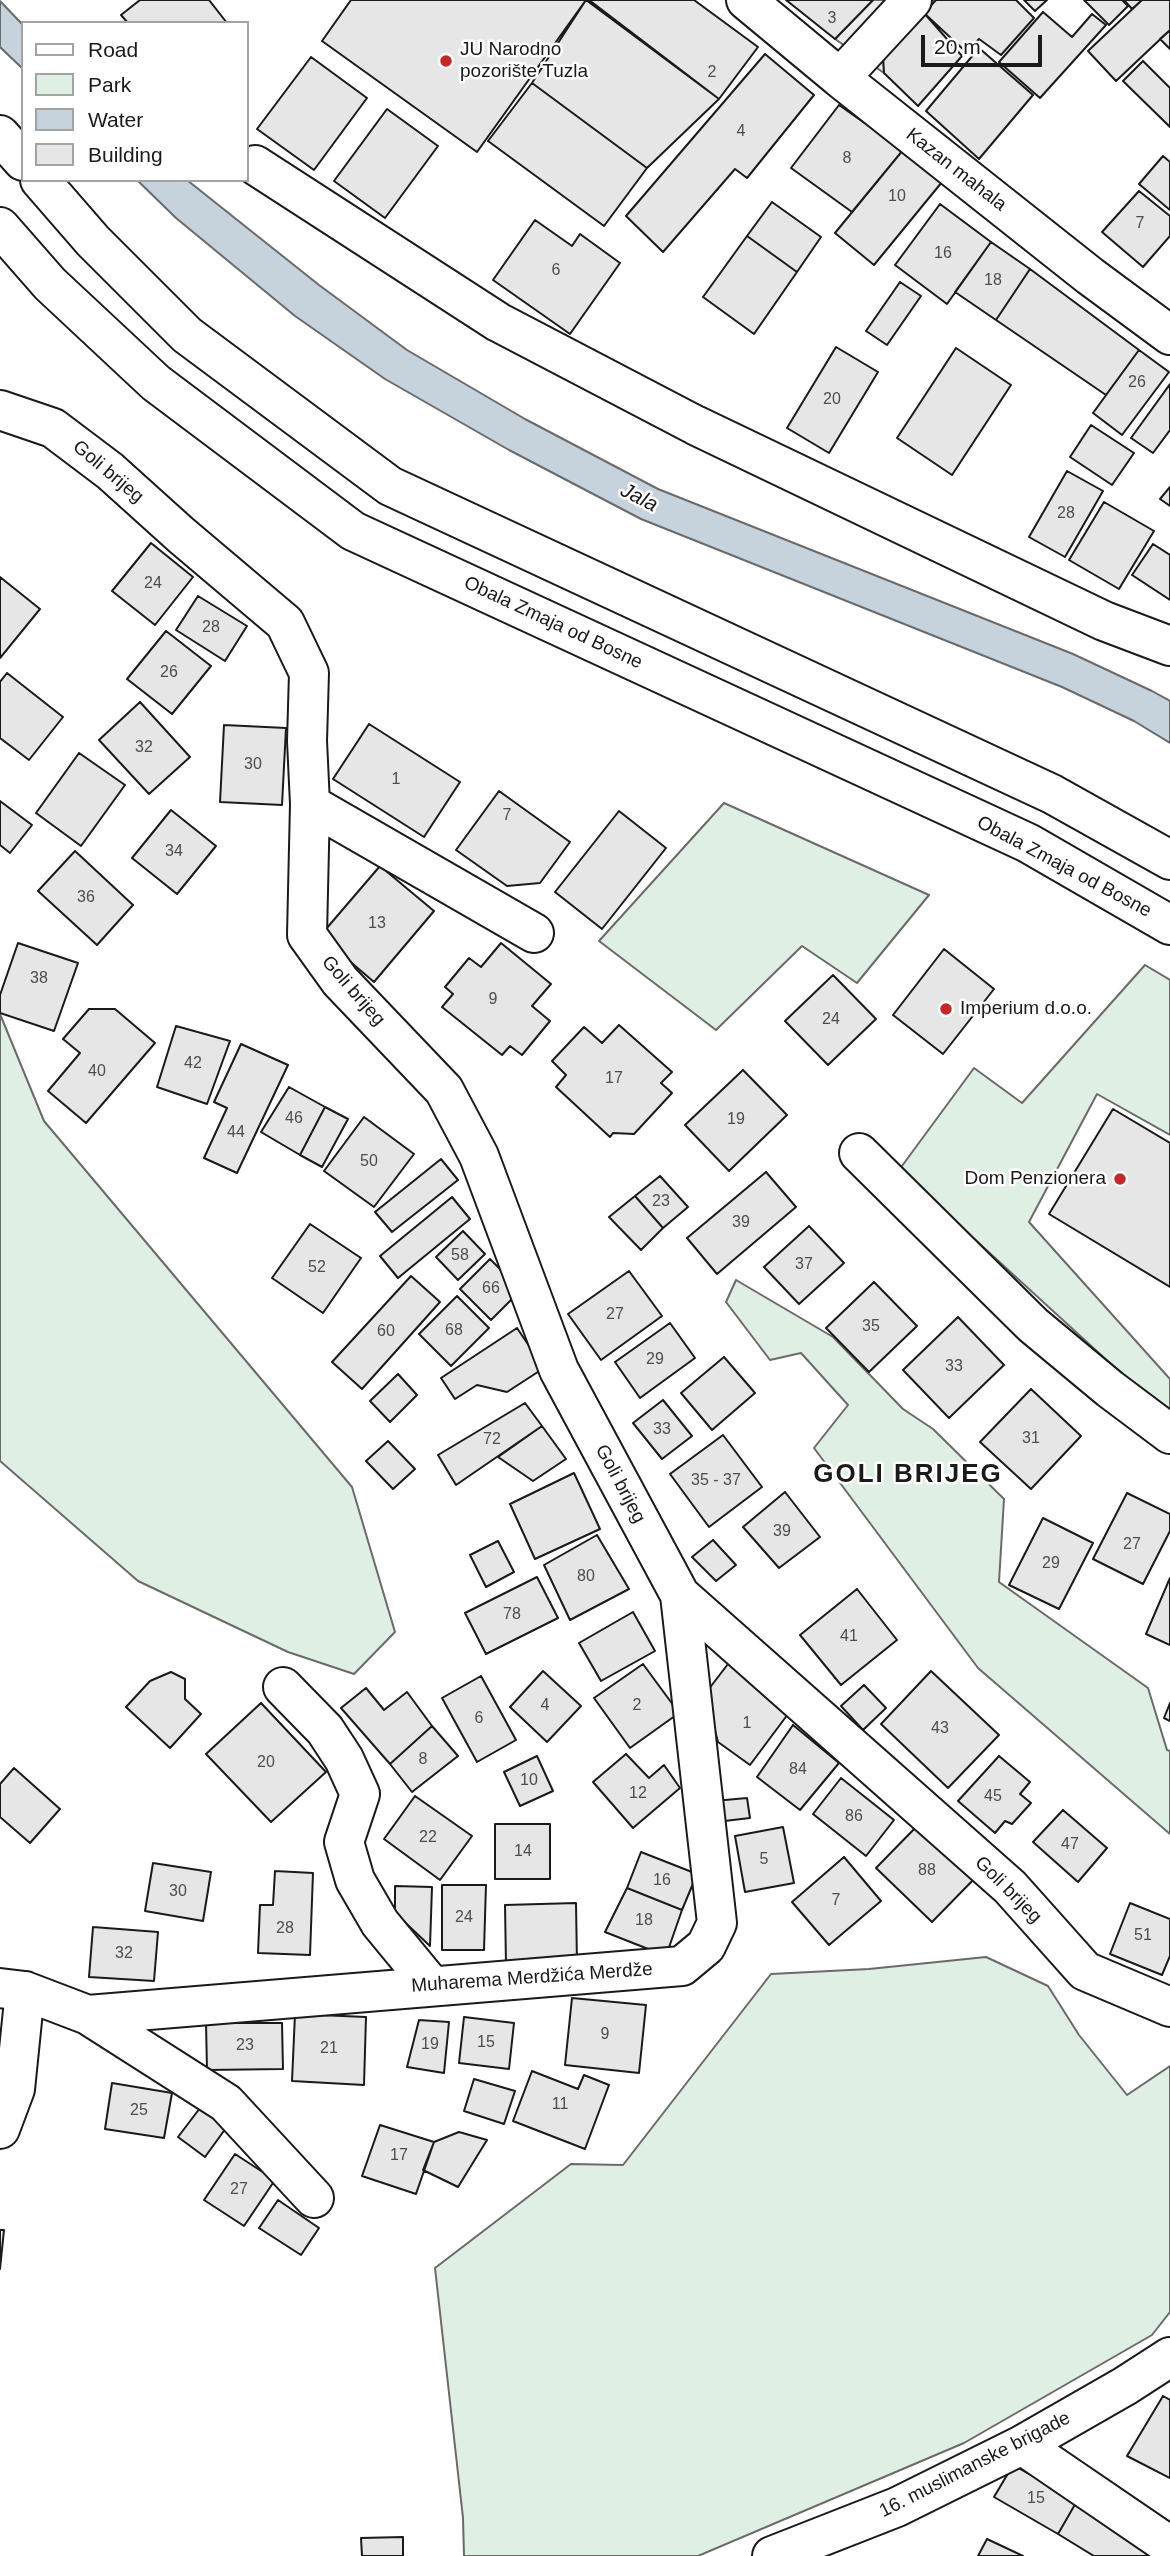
<!DOCTYPE html>
<html>
<head>
<meta charset="utf-8">
<style>
  body { margin:0 }
  #map { position:relative; width:1170px; height:2556px; overflow:hidden; background:#fff; font-family:Arial,sans-serif }
  canvas { display:block }
  .legend { position:absolute; left:21px; top:21px; width:228px; height:161px; box-sizing:border-box; background:#fff; border:2px solid #a3a3a3; margin:0; padding:9px 12px; list-style:none; font-size:21px; color:#1a1a1a }
  .legend li { display:flex; align-items:center; gap:14px; height:35px }
  .legend b { width:35px; border:2px solid #a3a3a3 }
  .scale { position:absolute; left:921px; top:35px; width:121px; height:32px; box-sizing:border-box; border:4px solid #1a1a1a; border-top:0; padding-left:9px; font-size:21px; line-height:24px; white-space:nowrap; color:#1a1a1a; -webkit-text-stroke:5px #fff; paint-order:stroke }
</style>
</head>
<body>
<div id="map">
<canvas width="1170" height="2556"></canvas>
<ul class="legend">
<li><b style="height:9px;background:#fff"></b>Road</li>
<li><b style="height:19px;background:#e0efe3"></b>Park</li>
<li><b style="height:19px;background:#c6d2dc"></b>Water</li>
<li><b style="height:19px;background:#e6e6e6"></b>Building</li>
</ul>
<div class="scale">20 m</div>
</div>
<script>
const ctx = document.querySelector('canvas').getContext('2d');
ctx.lineJoin = 'round';
function fill(path, color) { ctx.fillStyle = color; ctx.fill(path, 'evenodd'); }
const poly = rows => new Path2D(rows.map(r => 'M' + r).join(''));
function trace(path, color, width, dash) { ctx.strokeStyle = color; ctx.lineWidth = width; ctx.lineCap = dash ? 'butt' : 'round'; ctx.setLineDash(dash || []); ctx.stroke(path); }
function label(font, color, halo, rows, align = 'center') {
  ctx.font = font + ' Arial,sans-serif'; ctx.lineWidth = 5; ctx.setLineDash([]); ctx.textBaseline = 'middle'; ctx.strokeStyle = halo; ctx.fillStyle = color; for (const [text, x, y, turn = 0] of rows) {
    ctx.save(); ctx.translate(x, y); ctx.rotate((+turn || 0) * Math.PI / 180); ctx.textAlign = isNaN(turn) ? turn : align; if (halo) ctx.strokeText(text, 0, 0); ctx.fillText(text, 0, 0); ctx.restore();
  }
}
const green = poly([
  [724,803,929,895,857,983,802,946,716,1030,599,941,724,803],
  [1145,965,1170,980,1170,1135,1097,1094,1029,1222,1170,1379,1170,1418,899,1170,974,1068,1022,1103,1145,965],
  [0,1014,44,1121,352,1487,395,1632,354,1674,288,1652,138,1581,0,1461,0,1014],
  [736,1280,833,1337,903,1409,933,1429,1004,1499,999,1582,1148,1688,1167,1750,1170,1751,1170,1834,978,1668,814,1448,848,1405,801,1353,770,1360,726,1302,736,1280],
  [986,1957,1048,1986,1079,2035,1127,2095,1170,2066,1170,2312,1152,2335,964,2443,698,2556,464,2556,463,2518,435,2268,571,2164,623,2165,771,1974,869,1969,986,1957]
]);
const parking = poly([
  [873,0,936,0,883,55,884,73,835,39,873,0]
]);
const water = poly([
  [0,1,23,25,23,69,0,47,0,1],
  [137,180,187,180,319,285,407,350,525,419,658,489,1073,654,1152,691,1170,701,1170,743,1134,721,1062,687,641,519,509,450,385,379,295,316,176,218,137,180]
]);
const building = poly([
  [140,0,209,0,227,23,128,23,121,15,140,0],
  [351,0,586,0,477,152,322,41,351,0],
  [586,0,719,99,647,168,532,83,586,0],
  [589,0,694,0,758,47,719,99,589,0],
  [786,0,873,0,835,39,786,0],
  [936,0,1016,0,1034,18,1001,55,979,39,966,52,924,13,936,0],
  [1024,0,1047,0,1035,11,1024,0],
  [1084,0,1122,0,1128,6,1109,25,1084,0],
  [1124,0,1142,0,1132,9,1124,0],
  [1142,0,1170,0,1170,30,1116,81,1088,51,1142,0],
  [1043,12,1072,37,1092,14,1106,25,1040,98,999,62,1043,12],
  [924,13,962,56,918,106,884,73,883,55,924,13],
  [1170,30,1170,49,1160,39,1170,30],
  [979,48,1033,95,979,159,926,111,979,48],
  [765,54,814,95,747,178,735,169,663,252,626,216,765,54],
  [311,57,367,98,314,170,257,129,311,57],
  [1143,61,1170,88,1170,127,1123,81,1143,61],
  [532,83,647,168,604,226,488,141,532,83],
  [839,105,903,150,852,212,791,168,839,105],
  [387,109,438,146,385,218,334,181,387,109],
  [903,150,942,182,874,265,835,233,903,150],
  [1163,156,1170,162,1170,210,1139,184,1163,156],
  [1139,191,1170,216,1170,236,1143,267,1102,232,1139,191],
  [772,202,821,237,797,272,747,236,772,202],
  [940,204,991,242,947,304,895,265,940,204],
  [535,220,572,246,580,234,620,263,570,334,493,280,535,220],
  [747,236,797,272,754,334,703,297,747,236],
  [991,242,1030,269,996,320,955,292,991,242],
  [1030,269,1139,350,1106,395,996,320,1030,269],
  [900,282,921,296,887,345,866,331,900,282],
  [836,347,878,372,829,453,787,428,836,347],
  [956,348,1011,385,952,475,897,438,956,348],
  [1139,350,1169,372,1122,435,1093,413,1139,350],
  [1170,384,1170,430,1153,453,1131,438,1170,384],
  [1091,425,1134,453,1112,485,1070,457,1091,425],
  [1067,471,1103,491,1065,557,1029,537,1067,471],
  [1170,487,1170,506,1160,499,1170,487],
  [1104,502,1154,531,1119,589,1069,560,1104,502],
  [151,543,193,577,155,625,112,591,151,543],
  [1153,544,1170,555,1170,600,1132,575,1153,544],
  [0,577,40,609,0,658,0,577],
  [198,596,247,626,225,661,176,630,198,596],
  [166,631,211,666,172,714,127,679,166,631],
  [7,673,63,717,29,760,0,738,0,682,7,673],
  [140,702,190,757,149,794,99,740,140,702],
  [369,724,460,782,424,837,333,779,369,724],
  [224,725,286,728,282,805,220,802,224,725],
  [79,753,125,785,81,846,36,813,79,753],
  [499,791,570,842,540,883,507,886,456,850,499,791],
  [0,801,32,825,10,853,0,845,0,801],
  [171,810,216,846,177,894,132,858,171,810],
  [619,811,666,848,602,929,555,892,619,811],
  [75,851,133,905,97,945,38,891,75,851],
  [380,866,434,911,374,982,320,936,380,866],
  [18,943,78,963,54,1031,0,1013,0,995,18,943],
  [501,943,551,984,532,1006,550,1021,522,1055,510,1046,502,1055,442,1007,453,994,445,987,469,958,481,967,501,943],
  [944,949,994,989,943,1054,893,1015,944,949],
  [833,975,876,1019,828,1065,785,1021,833,975],
  [89,1009,115,1009,155,1043,86,1123,48,1091,80,1053,63,1039,89,1009],
  [619,1025,672,1072,661,1083,672,1093,634,1134,613,1133,610,1137,556,1087,566,1075,552,1061,584,1027,602,1043,619,1025],
  [176,1026,230,1041,207,1104,157,1087,176,1026],
  [241,1044,288,1065,237,1173,204,1158,227,1108,214,1102,241,1044],
  [743,1070,787,1115,729,1171,685,1125,743,1070],
  [289,1087,325,1107,300,1155,261,1132,289,1087],
  [325,1107,348,1119,322,1167,300,1155,325,1107],
  [1113,1109,1170,1143,1170,1287,1049,1214,1113,1109],
  [364,1117,414,1154,374,1207,324,1171,364,1117],
  [441,1159,458,1180,392,1232,375,1212,441,1159],
  [766,1172,796,1207,717,1274,687,1238,766,1172],
  [660,1176,688,1207,663,1228,635,1196,660,1176],
  [635,1196,663,1228,641,1250,609,1217,635,1196],
  [452,1197,470,1219,398,1278,380,1256,452,1197],
  [310,1224,361,1258,323,1313,272,1278,310,1224],
  [809,1226,844,1263,799,1304,764,1267,809,1226],
  [463,1231,485,1254,458,1280,436,1257,463,1231],
  [490,1259,521,1290,491,1320,460,1289,490,1259],
  [629,1271,662,1316,601,1360,568,1314,629,1271],
  [411,1276,440,1302,362,1389,332,1362,411,1276],
  [874,1282,917,1326,869,1372,826,1328,874,1282],
  [457,1296,489,1328,451,1366,419,1334,457,1296],
  [958,1317,1004,1365,949,1418,903,1370,958,1317],
  [670,1323,695,1358,640,1398,615,1362,670,1323],
  [517,1328,544,1368,507,1392,477,1385,455,1399,441,1378,517,1328],
  [724,1357,755,1393,712,1430,681,1393,724,1357],
  [398,1374,417,1395,390,1422,370,1401,398,1374],
  [1031,1389,1081,1436,1031,1489,980,1442,1031,1389],
  [663,1400,692,1436,662,1459,633,1423,663,1400],
  [525,1403,542,1426,456,1485,438,1455,525,1403],
  [542,1426,566,1459,533,1481,498,1457,542,1426],
  [723,1435,762,1487,709,1527,670,1474,723,1435],
  [388,1441,415,1469,393,1489,366,1461,388,1441],
  [574,1473,600,1529,535,1559,510,1504,574,1473],
  [785,1492,820,1537,779,1568,743,1527,785,1492],
  [1127,1493,1170,1514,1170,1531,1143,1584,1093,1559,1127,1493],
  [1043,1518,1093,1543,1059,1609,1009,1585,1043,1518],
  [597,1535,629,1589,570,1620,544,1565,597,1535],
  [713,1540,736,1565,716,1581,692,1557,713,1540],
  [498,1541,514,1572,486,1587,470,1555,498,1541],
  [537,1577,558,1618,486,1654,465,1613,537,1577],
  [1170,1578,1170,1645,1146,1634,1170,1578],
  [857,1589,897,1640,841,1685,800,1635,857,1589],
  [633,1612,655,1651,601,1681,579,1643,633,1612],
  [731,1660,794,1706,750,1765,718,1742,705,1694,731,1660],
  [643,1664,679,1713,630,1748,594,1698,643,1664],
  [543,1671,581,1706,547,1742,510,1707,543,1671],
  [931,1671,999,1735,948,1788,881,1724,931,1671],
  [171,1672,185,1679,185,1699,201,1714,170,1748,126,1707,150,1681,171,1672],
  [481,1676,516,1740,477,1762,442,1698,481,1676],
  [864,1685,886,1708,863,1730,841,1706,864,1685],
  [366,1688,384,1710,407,1692,432,1726,390,1764,341,1708,366,1688],
  [261,1703,326,1772,271,1822,206,1754,261,1703],
  [1170,1703,1170,1721,1164,1718,1170,1703],
  [793,1725,839,1763,800,1810,757,1777,793,1725],
  [432,1726,458,1756,412,1792,390,1764,432,1726],
  [626,1754,649,1778,664,1765,680,1788,633,1828,593,1782,626,1754],
  [537,1756,553,1791,520,1806,504,1772,537,1756],
  [999,1756,1030,1782,1020,1794,1031,1803,1012,1824,1005,1821,995,1833,958,1801,999,1756],
  [14,1768,60,1809,30,1843,0,1817,0,1784,14,1768],
  [841,1778,894,1820,866,1856,813,1814,841,1778],
  [415,1796,472,1836,440,1880,384,1839,415,1796],
  [747,1798,750,1818,716,1822,714,1801,747,1798],
  [1063,1810,1107,1848,1078,1882,1033,1842,1063,1810],
  [920,1823,978,1875,932,1922,876,1868,920,1823],
  [495,1824,550,1824,550,1879,495,1879,495,1824],
  [783,1827,794,1883,745,1892,735,1836,783,1827],
  [641,1852,697,1874,682,1910,627,1888,641,1852],
  [844,1857,881,1901,829,1945,792,1902,844,1857],
  [153,1863,211,1872,203,1921,145,1911,153,1863],
  [275,1871,313,1873,310,1955,258,1953,260,1905,273,1905,275,1871],
  [442,1885,486,1885,484,1950,442,1950,442,1885],
  [395,1886,432,1887,430,1946,395,1913,395,1886],
  [627,1888,682,1910,666,1956,605,1932,627,1888],
  [576,1903,577,1964,506,1965,505,1905,576,1903],
  [1130,1903,1170,1919,1170,1956,1162,1975,1110,1954,1130,1903],
  [93,1927,158,1932,154,1981,89,1977,93,1927],
  [572,1998,646,2005,639,2073,565,2065,572,1998],
  [295,2014,366,2017,364,2085,292,2081,295,2014],
  [464,2017,514,2023,509,2069,459,2063,464,2017],
  [419,2020,449,2022,444,2073,407,2067,419,2020],
  [206,2023,282,2023,283,2069,207,2070,206,2023],
  [532,2071,578,2089,584,2075,609,2085,585,2149,513,2121,532,2071],
  [474,2079,515,2091,504,2124,464,2111,474,2079],
  [112,2083,172,2093,164,2138,105,2129,112,2083],
  [200,2108,226,2128,205,2157,178,2137,200,2108],
  [380,2125,434,2142,416,2194,362,2176,380,2125],
  [459,2132,487,2140,458,2187,423,2170,434,2142,459,2132],
  [235,2154,275,2180,244,2226,204,2200,235,2154],
  [278,2200,319,2228,301,2255,259,2228,278,2200],
  [0,2230,4,2230,0,2269,0,2230],
  [1163,2396,1170,2400,1170,2478,1127,2456,1163,2396],
  [1013,2465,1077,2501,1058,2534,994,2497,1013,2465],
  [1077,2501,1161,2556,1094,2556,1058,2534,1077,2501],
  [403,2537,403,2556,362,2556,361,2538,403,2537],
  [987,2539,1023,2556,978,2556,987,2539]
]);
const minor = poly([
  [746,0,840,78,1090,276,1170,335],
  [840,78,912,0],
  [255,165,498,322,695,425,1104,621,1170,646],
  [0,410,53,428,110,471,181,535,285,623,309,673,307,741,310,804,307,935,340,981,444,1090,479,1156,559,1370,680,1595,1010,1887,1085,1971,1170,2007],
  [310,804,534,933],
  [859,1153,1033,1325,1110,1389,1170,1434],
  [283,1687,325,1730,344,1759,360,1794,344,1842,355,1880,380,1923,431,1985],
  [0,1988,25,1991,88,2015,682,1966,706,1946,717,1923,680,1595],
  [88,2015,226,2103,314,2198],
  [0,2129,15,2089,25,1991],
  [1022,2445,1170,2546],
  [772,2556,897,2507,1022,2445,1125,2386,1170,2357]
]);
const major = poly([
  [0,135,23,161],
  [40,180,93,241,187,335,390,486,1052,794,1170,860],
  [0,227,50,284,156,383,353,531,1028,843,1170,925]
]);
const markers = [
  [446,61,7,"#c62828"],
  [946,1009,7,"#c62828"],
  [1120,1179,7,"#c62828"]
];
const numberNames = [
  ["3",832,19],
  ["2",712,73],
  ["4",741,132],
  ["8",847,159],
  ["10",897,197],
  ["7",1140,224],
  ["16",943,254],
  ["6",556,271],
  ["18",993,281],
  ["26",1137,383],
  ["20",832,400],
  ["28",1066,514],
  ["24",153,584],
  ["28",211,628],
  ["26",169,673],
  ["32",144,748],
  ["30",253,765],
  ["1",396,780],
  ["7",507,816],
  ["34",174,852],
  ["36",86,898],
  ["13",377,924],
  ["38",39,979],
  ["9",493,1000],
  ["24",831,1020],
  ["42",193,1064],
  ["40",97,1072],
  ["17",614,1079],
  ["46",294,1119],
  ["19",736,1120],
  ["44",236,1133],
  ["50",369,1162],
  ["23",661,1202],
  ["39",741,1223],
  ["58",460,1256],
  ["37",804,1265],
  ["52",317,1268],
  ["66",491,1289],
  ["27",615,1315],
  ["35",871,1327],
  ["68",454,1331],
  ["60",386,1332],
  ["29",655,1360],
  ["33",954,1367],
  ["33",662,1430],
  ["31",1031,1439],
  ["72",492,1440],
  ["35 - 37",716,1481],
  ["39",782,1532],
  ["27",1132,1545],
  ["29",1051,1564],
  ["80",586,1577],
  ["78",512,1615],
  ["41",849,1637],
  ["4",545,1706],
  ["2",637,1706],
  ["6",479,1719],
  ["1",747,1724],
  ["43",940,1729],
  ["8",423,1760],
  ["20",266,1763],
  ["84",798,1770],
  ["10",529,1781],
  ["12",638,1794],
  ["45",993,1797],
  ["86",854,1817],
  ["22",428,1838],
  ["47",1070,1845],
  ["14",523,1852],
  ["5",764,1860],
  ["88",927,1871],
  ["16",662,1881],
  ["30",178,1892],
  ["7",836,1901],
  ["24",464,1918],
  ["18",644,1921],
  ["28",285,1929],
  ["51",1143,1936],
  ["32",124,1954],
  ["9",605,2035],
  ["15",486,2043],
  ["19",430,2045],
  ["23",245,2046],
  ["21",329,2049],
  ["11",560,2105],
  ["25",139,2111],
  ["17",399,2156],
  ["27",239,2190],
  ["15",1036,2499]
];
const poiNames = [
  ["JU Narodno",460,50],
  ["pozorište Tuzla",460,72],
  ["Imperium d.o.o.",960,1009],
  ["Dom Penzionera",1106,1179,"right"]
];
const streetNames = [
  ["Kazan mahala",956,170,38],
  ["Goli brijeg",108,472,40],
  ["Obala Zmaja od Bosne",553,623,25],
  ["Obala Zmaja od Bosne",1064,867,28],
  ["Goli brijeg",353,991,49],
  ["Goli brijeg",620,1484,62],
  ["Goli brijeg",1008,1890,45],
  ["Muharema Merdžića Merdže",532,1978,-4],
  ["16. muslimanske brigade",975,2465,-27]
];
const waterNames = [
  ["Jala",639,498,27]
];
const districtNames = [
  ["GOLI BRIJEG",908,1475]
];
fill(green, '#e0efe3');
trace(green, '#6a6a6a', 2);
fill(parking, '#ededed');
trace(parking, '#6a6a6a', 2);
fill(water, '#c6d2dc');
trace(water, '#6a6a6a', 2);
fill(building, '#e6e6e6');
trace(building, '#1a1a1a', 2);
trace(minor, '#1a1a1a', 42);
trace(major, '#1a1a1a', 42);
trace(minor, '#fff', 38);
trace(major, '#fff', 38);
for (const [x, y, r, color] of markers) { const dot = new Path2D(); dot.arc(x, y, r, 0, 2 * Math.PI); ctx.fillStyle = color; ctx.fill(dot); trace(dot, '#fff', 2.5); }
label('16px', '#4d4d4d', null, numberNames);
label('19px', '#1a1a1a', '#fff', poiNames, 'left');
label('19px', '#1a1a1a', '#fff', streetNames);
label('italic 21px', '#1a1a1a', '#fff', waterNames);
ctx.letterSpacing = '2px';
label('bold 26px', '#1a1a1a', '#fff', districtNames);
ctx.letterSpacing = '0px';
</script>
</body>
</html>
